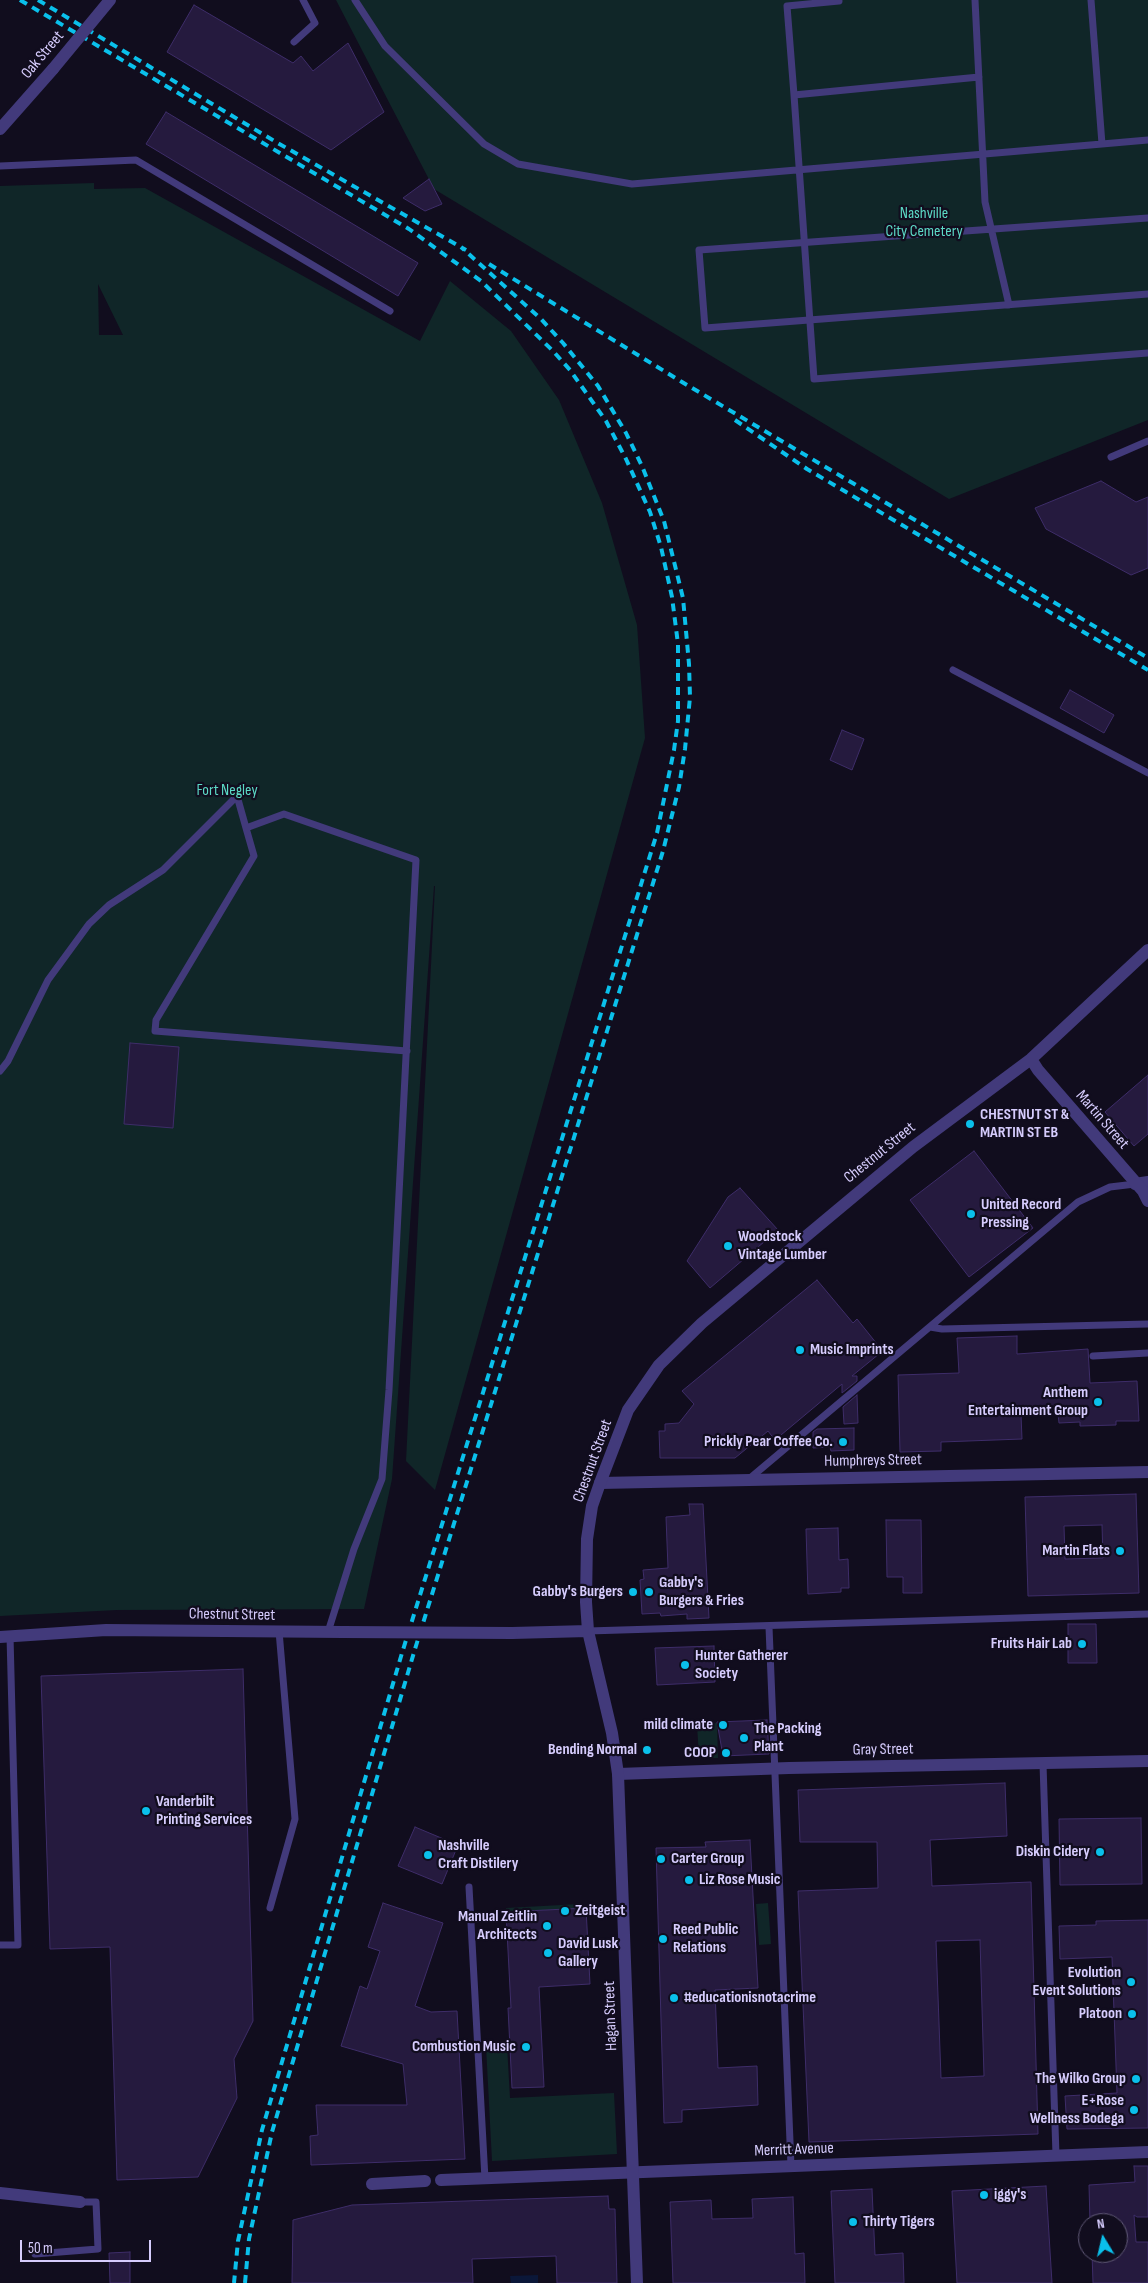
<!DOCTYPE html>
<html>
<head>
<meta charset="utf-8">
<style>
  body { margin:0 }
  #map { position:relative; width:1148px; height:2283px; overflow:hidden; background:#110d1e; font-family:"Sofia Sans Condensed",sans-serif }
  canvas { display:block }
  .north { position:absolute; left:1078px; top:2213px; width:50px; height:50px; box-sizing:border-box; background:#110d1e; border:1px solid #605977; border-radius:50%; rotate:351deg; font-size:14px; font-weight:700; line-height:20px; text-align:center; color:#d6ccfd }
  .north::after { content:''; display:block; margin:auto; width:18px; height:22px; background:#0ac0eb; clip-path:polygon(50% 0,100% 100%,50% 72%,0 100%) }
  .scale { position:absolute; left:20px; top:2240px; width:131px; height:22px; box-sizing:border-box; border:2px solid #d6ccfd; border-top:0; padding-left:6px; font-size:15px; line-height:18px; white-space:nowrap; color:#d6ccfd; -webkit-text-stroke:4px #110d1e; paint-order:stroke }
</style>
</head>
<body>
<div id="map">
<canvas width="1148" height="2283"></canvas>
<div class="north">N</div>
<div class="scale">50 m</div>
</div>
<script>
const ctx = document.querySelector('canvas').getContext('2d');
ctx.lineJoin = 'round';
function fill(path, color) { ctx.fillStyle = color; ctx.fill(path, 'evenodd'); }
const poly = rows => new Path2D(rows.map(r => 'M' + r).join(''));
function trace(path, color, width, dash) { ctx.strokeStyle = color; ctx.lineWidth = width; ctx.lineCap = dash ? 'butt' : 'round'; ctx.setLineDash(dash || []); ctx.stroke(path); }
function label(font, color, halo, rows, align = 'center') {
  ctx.font = font + ' "Sofia Sans Condensed",sans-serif'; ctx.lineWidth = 4.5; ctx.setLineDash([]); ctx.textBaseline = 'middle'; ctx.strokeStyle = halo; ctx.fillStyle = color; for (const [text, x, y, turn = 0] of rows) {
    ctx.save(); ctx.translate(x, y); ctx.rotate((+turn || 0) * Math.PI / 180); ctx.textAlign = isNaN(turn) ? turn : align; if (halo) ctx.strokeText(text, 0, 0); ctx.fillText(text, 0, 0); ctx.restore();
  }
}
const green = poly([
  [336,0,1148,0,1148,420,949,499,434,189],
  [94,183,94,189,145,188,420,341,450,281,511,331,559,400,602,503,637,625,645,738,435,1490,406,1461,435,886,434,886,392,1479,364,1609,117,1610,0,1616,0,186],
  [98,284,123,335,99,335],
  [717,1723,718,1758,699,1758,697,1724],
  [768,1903,771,1944,759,1945,756,1904],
  [580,1904,581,1908,506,1912,506,1908],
  [507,2045,510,2098,614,2093,617,2154,492,2161,486,2046]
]);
const water = poly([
  [538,2275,538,2283,511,2283,510,2276]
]);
const building = poly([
  [194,5,293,63,301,56,313,71,348,43,384,112,331,150,167,52,194,5],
  [166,112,418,263,398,296,146,144,166,112],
  [429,179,442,204,425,211,403,198,429,179],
  [1101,481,1136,502,1148,497,1148,568,1131,575,1046,529,1035,508,1101,481],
  [1070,690,1114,715,1104,733,1060,708,1070,690],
  [842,730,864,739,852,770,830,760,842,730],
  [130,1043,179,1047,173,1128,124,1124,130,1043],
  [1148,1075,1148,1134,1134,1146,1105,1112,1148,1075],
  [974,1151,1033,1228,969,1277,910,1200,974,1151],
  [740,1188,778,1230,710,1288,687,1261,728,1197,740,1188],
  [817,1280,853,1323,857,1319,877,1344,873,1347,879,1354,852,1376,857,1376,857,1381,842,1393,842,1384,775,1440,768,1431,735,1458,660,1458,659,1431,665,1431,665,1424,679,1423,694,1404,682,1391,817,1280],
  [1017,1336,1017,1354,1088,1349,1090,1383,1137,1381,1139,1421,1116,1421,1116,1425,1080,1426,1080,1422,1059,1423,1058,1414,1021,1415,1022,1439,941,1442,941,1451,900,1452,898,1375,959,1373,957,1338,1017,1336],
  [857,1395,858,1423,844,1424,843,1407,857,1395],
  [854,1428,854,1450,831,1451,830,1447,813,1448,813,1432,817,1429,854,1428],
  [1136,1494,1139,1593,1028,1596,1025,1497,1136,1494],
  [1102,1525,1103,1558,1065,1559,1064,1526,1102,1525],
  [689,1504,703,1504,709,1618,687,1619,687,1614,661,1616,660,1613,642,1614,640,1580,644,1579,643,1570,668,1568,666,1517,690,1515,689,1504],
  [886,1520,921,1520,922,1593,903,1593,903,1577,887,1577,886,1520],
  [838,1528,839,1560,848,1559,849,1588,841,1588,841,1592,808,1594,806,1529,838,1528],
  [1068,1624,1096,1624,1097,1663,1068,1663,1068,1624],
  [714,1646,715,1682,657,1685,655,1648,714,1646],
  [243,1669,253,2021,234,2059,237,2098,198,2177,117,2180,110,1947,50,1949,41,1676,243,1669],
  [767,1720,769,1754,723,1756,717,1722,767,1720],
  [1005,1783,1007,1836,930,1840,932,1886,1031,1882,1038,2134,809,2142,798,1891,878,1888,877,1842,800,1842,798,1790,1005,1783],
  [980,1940,984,2076,941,2078,936,1941,980,1940],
  [1141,1818,1142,1884,1060,1885,1059,1819,1141,1818],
  [415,1827,458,1845,442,1884,398,1866,415,1827],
  [750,1840,758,1988,715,1990,718,2068,757,2066,758,2105,682,2110,682,2122,664,2123,656,1848,706,1847,705,1842,750,1840],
  [383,1903,443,1923,415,2006,431,2012,457,2011,465,2159,311,2165,310,2136,318,2135,316,2105,407,2105,403,2064,341,2046,360,1986,367,1989,380,1951,368,1947,383,1903],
  [586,1908,590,1984,539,1987,544,2087,512,2088,508,2008,511,2008,506,1912,586,1908],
  [1148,1920,1148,2128,1067,2129,1065,2096,1117,2093,1112,1957,1060,1959,1059,1926,1096,1925,1096,1921,1148,1920],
  [1134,2166,1148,2166,1148,2217,1137,2217,1134,2215,1136,2242,1148,2242,1148,2283,1093,2283,1092,2253,1118,2253,1118,2223,1090,2223,1089,2185,1135,2182,1134,2166],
  [1046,2186,1052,2283,957,2283,952,2191,1046,2186],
  [872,2189,875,2255,903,2253,904,2283,835,2283,831,2191,872,2189],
  [608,2196,609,2209,615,2209,617,2283,557,2283,556,2256,472,2259,473,2283,292,2283,293,2220,352,2205,608,2196],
  [793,2197,795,2254,804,2253,805,2283,673,2283,670,2202,711,2200,712,2219,753,2218,752,2199,793,2197],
  [130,2252,130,2283,110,2283,109,2253,130,2252]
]);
const service = poly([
  [355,0,385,46,484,144,518,164,632,184,1102,144,1091,0],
  [975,0,985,202,1009,305],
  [294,42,315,23,303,0],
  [979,77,794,95,814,379,1148,353],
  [794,95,787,6,839,1],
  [1102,144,1148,140],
  [0,166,136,160,390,311],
  [1148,218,699,250,705,328,1148,294],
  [1111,457,1148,441],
  [953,670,1148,773],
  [246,828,254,856,156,1020,155,1031,407,1051],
  [0,1071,8,1061,48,980,89,924,109,905,163,870,237,796,246,828,284,814,416,860,389,1390,382,1479,354,1549,328,1632],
  [930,1327,942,1329,1148,1324],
  [1093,1356,1148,1353],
  [749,1479,1078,1202,1110,1187,1135,1184],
  [769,1627,791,2166],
  [588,1631,1148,1614],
  [1043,1764,1056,2155],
  [469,1887,485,2179],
  [270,1908,295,1819,279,1631],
  [0,1945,18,1945,10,1636],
  [35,2254,98,2249,96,2202,80,2202]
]);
const minor = poly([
  [1135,1184,1148,1182],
  [600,1483,1148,1472],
  [618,1774,789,1768,1148,1761],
  [441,2180,1148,2152],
  [372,2184,425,2181],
  [0,2193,80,2202]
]);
const tertiary = poly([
  [0,129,53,69],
  [1031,1059,1038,1070,1143,1191,1148,1201],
  [512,1633,588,1631],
  [0,1637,106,1630,343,1632],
  [637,2283,618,1774,612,1733,588,1631,586,1602,587,1539,592,1506,600,1483,628,1410,659,1365,702,1323,913,1147,1031,1059,1148,950]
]);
const rail = poly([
  [20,0,409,229,481,281,553,351,570,370,606,421,626,459,650,512,661,547,672,597,678,644,678,721,674,750,657,833,402,1653,262,2130,238,2241,234,2283],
  [38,0,276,142,466,250],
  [489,264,682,382,1148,658],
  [735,420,807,469,1148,670],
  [245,2283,249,2239,272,2132,415,1649,663,851,679,787,685,749,690,697,689,664,683,598,664,521,642,466,626,433,598,386,563,343,541,319,461,247]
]);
const tertiaryBridge = poly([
  [53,69,110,0],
  [343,1632,512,1633]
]);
const markers = [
  [970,1124,5,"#0ac0eb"],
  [971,1214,5,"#0ac0eb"],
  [728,1246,5,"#0ac0eb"],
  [800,1350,5,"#0ac0eb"],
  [1098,1402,5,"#0ac0eb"],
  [843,1442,5,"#0ac0eb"],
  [1120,1551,5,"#0ac0eb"],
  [633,1592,5,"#0ac0eb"],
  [649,1592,5,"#0ac0eb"],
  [1082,1644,5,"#0ac0eb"],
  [685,1665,5,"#0ac0eb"],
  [723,1725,5,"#0ac0eb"],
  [744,1738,5,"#0ac0eb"],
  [647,1750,5,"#0ac0eb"],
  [726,1753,5,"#0ac0eb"],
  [146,1811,5,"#0ac0eb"],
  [1100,1852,5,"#0ac0eb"],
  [428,1855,5,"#0ac0eb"],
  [661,1859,5,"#0ac0eb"],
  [689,1880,5,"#0ac0eb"],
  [565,1911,5,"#0ac0eb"],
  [547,1926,5,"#0ac0eb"],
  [663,1939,5,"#0ac0eb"],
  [548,1953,5,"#0ac0eb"],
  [1131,1982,5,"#0ac0eb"],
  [674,1998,5,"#0ac0eb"],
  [1132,2014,5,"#0ac0eb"],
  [526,2047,5,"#0ac0eb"],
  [1136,2079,5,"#0ac0eb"],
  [1134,2110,5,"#0ac0eb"],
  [984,2195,5,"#0ac0eb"],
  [853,2222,5,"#0ac0eb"]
];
const streetNames = [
  ["Oak Street",43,55,-50],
  ["Martin Street",1102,1120,49],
  ["Chestnut Street",880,1153,-39],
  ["Chestnut Street",593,1461,-70],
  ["Humphreys Street",873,1461,-1],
  ["Chestnut Street",232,1615,1],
  ["Gray Street",883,1750,-1],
  ["Hagan Street",611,2016,-92],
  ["Merritt Avenue",794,2150,-2]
];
const parkNames = [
  ["Nashville",924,214],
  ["City Cemetery",924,232],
  ["Fort Negley",227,791]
];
const poiNames = [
  ["CHESTNUT ST &",980,1115],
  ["MARTIN ST EB",980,1133],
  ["United Record",981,1205],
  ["Pressing",981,1223],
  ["Woodstock",738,1237],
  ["Vintage Lumber",738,1255],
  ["Music Imprints",810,1350],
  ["Anthem",1088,1393,"right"],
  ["Entertainment Group",1088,1411,"right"],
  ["Prickly Pear Coffee Co.",833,1442,"right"],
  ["Martin Flats",1110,1551,"right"],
  ["Gabby's",659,1583],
  ["Burgers & Fries",659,1601],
  ["Gabby's Burgers",623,1592,"right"],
  ["Fruits Hair Lab",1072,1644,"right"],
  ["Hunter Gatherer",695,1656],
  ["Society",695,1674],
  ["mild climate",713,1725,"right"],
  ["The Packing",754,1729],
  ["Plant",754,1747],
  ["Bending Normal",637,1750,"right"],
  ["COOP",716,1753,"right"],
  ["Vanderbilt",156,1802],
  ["Printing Services",156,1820],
  ["Nashville",438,1846],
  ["Craft Distilery",438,1864],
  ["Diskin Cidery",1090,1852,"right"],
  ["Carter Group",671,1859],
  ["Liz Rose Music",699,1880],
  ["Zeitgeist",575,1911],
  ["Manual Zeitlin",537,1917,"right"],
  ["Architects",537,1935,"right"],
  ["Reed Public",673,1930],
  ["Relations",673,1948],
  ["David Lusk",558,1944],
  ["Gallery",558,1962],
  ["Evolution",1121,1973,"right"],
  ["Event Solutions",1121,1991,"right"],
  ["#educationisnotacrime",684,1998],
  ["Platoon",1122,2014,"right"],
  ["Combustion Music",516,2047,"right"],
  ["The Wilko Group",1126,2079,"right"],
  ["E+Rose",1124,2101,"right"],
  ["Wellness Bodega",1124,2119,"right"],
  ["iggy's",994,2195],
  ["Thirty Tigers",863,2222]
];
fill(green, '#102628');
fill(water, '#0b1739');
fill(building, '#251a3e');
trace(building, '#3e2d69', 1);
trace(service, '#423a7b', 7);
trace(minor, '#423a7b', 12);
trace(tertiary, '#423a7b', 12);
trace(rail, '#0ac0eb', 4, [8, 6]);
trace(tertiaryBridge, '#423a7b', 12);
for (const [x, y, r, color] of markers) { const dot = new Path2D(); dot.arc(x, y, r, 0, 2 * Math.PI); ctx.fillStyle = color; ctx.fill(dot); trace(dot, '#110d1e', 2); }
label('16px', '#d6ccfd', '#110d1e', streetNames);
label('16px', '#5cd9c6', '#110d1e', parkNames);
label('bold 16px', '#d6ccfd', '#110d1e', poiNames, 'left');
</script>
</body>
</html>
